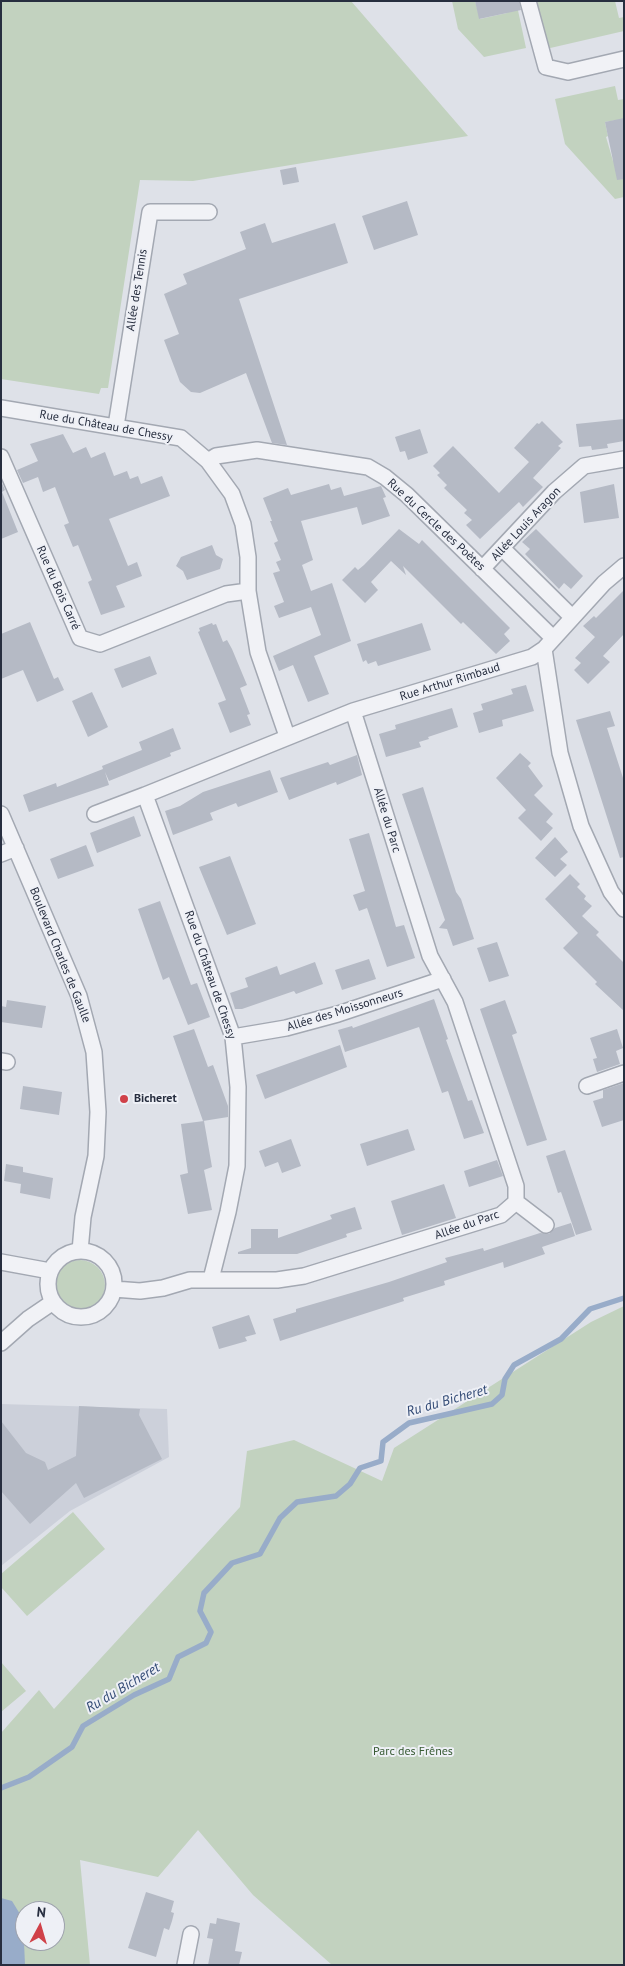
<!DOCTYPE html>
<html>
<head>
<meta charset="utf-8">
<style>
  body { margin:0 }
  #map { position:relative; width:625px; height:1966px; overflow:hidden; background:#dee1e8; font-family:"PT Sans",sans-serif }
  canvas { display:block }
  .frame { position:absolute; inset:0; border:2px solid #272e3f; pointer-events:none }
  .north { position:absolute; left:15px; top:1901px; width:50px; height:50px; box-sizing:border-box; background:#eef0f6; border:1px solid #9ea2ad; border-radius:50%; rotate:6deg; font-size:14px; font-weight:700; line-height:20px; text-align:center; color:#272e3f }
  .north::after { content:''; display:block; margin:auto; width:18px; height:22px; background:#d04149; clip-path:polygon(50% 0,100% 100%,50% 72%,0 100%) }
</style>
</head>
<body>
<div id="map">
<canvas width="625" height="1966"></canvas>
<div class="frame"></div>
<div class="north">N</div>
</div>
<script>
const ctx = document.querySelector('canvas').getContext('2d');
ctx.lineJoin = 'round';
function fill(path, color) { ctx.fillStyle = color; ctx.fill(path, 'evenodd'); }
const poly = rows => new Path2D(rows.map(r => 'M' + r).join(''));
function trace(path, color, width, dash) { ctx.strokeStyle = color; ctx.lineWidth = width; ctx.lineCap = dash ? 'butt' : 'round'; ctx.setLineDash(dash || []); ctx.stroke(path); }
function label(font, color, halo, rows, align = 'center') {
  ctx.font = font + ' "PT Sans",sans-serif'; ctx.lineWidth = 4; ctx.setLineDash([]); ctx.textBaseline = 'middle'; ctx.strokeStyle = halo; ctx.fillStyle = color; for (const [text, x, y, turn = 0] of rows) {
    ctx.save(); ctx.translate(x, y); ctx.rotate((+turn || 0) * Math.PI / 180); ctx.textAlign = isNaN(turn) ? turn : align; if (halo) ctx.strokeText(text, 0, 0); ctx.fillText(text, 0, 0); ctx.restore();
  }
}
const built = poly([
  [1,1404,167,1409,169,1457,70,1511,1,1566]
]);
const green = poly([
  [1,1,351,1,468,136,193,181,140,180,108,388,101,388,99,394,1,379],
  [452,1,475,1,480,19,507,13,516,1,526,48,484,57,458,29],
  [536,1,615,1,619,18,624,17,624,31,546,49],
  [615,86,618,100,624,99,624,119,605,122,608,136,606,137,613,161,624,159,624,197,615,199,565,144,555,99],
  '55 1285a25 25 0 1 1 50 0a25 25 0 1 1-50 0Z',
  [624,1306,624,1965,332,1965,253,1895,198,1830,158,1877,80,1860,90,1965,1,1965,1,1733,39,1690,54,1709,240,1507,247,1451,294,1440,382,1481,394,1448,591,1322],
  [25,1911,55,1911,55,1941,25,1941],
  [73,1512,105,1549,27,1616,1,1587,1,1574],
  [1,1662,26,1691,1,1712]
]);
const water = poly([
  [1,1898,12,1901,23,1919,25,1965,1,1965]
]);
const stream = poly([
  [1,1788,29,1777,72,1747,83,1726,134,1695,169,1679,178,1657,206,1643,211,1632,200,1611,204,1593,232,1563,260,1554,280,1518,297,1502,336,1496,350,1484,360,1468,381,1461,383,1442,409,1423,492,1404,502,1395,505,1379,514,1365,561,1339,590,1309,624,1298]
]);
const building = poly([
  [475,1,519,1,521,10,479,19],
  [624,118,624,179,617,180,605,122],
  [296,167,299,182,283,185,280,170],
  [407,201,418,235,374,250,362,216],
  [265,223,272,243,335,223,348,263,239,299,287,445,272,443,246,373,200,393,191,392,180,382,164,340,179,334,164,294,187,284,183,274,246,249,240,232],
  [624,419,624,441,607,444,608,448,592,450,591,446,579,447,576,424],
  [542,421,563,442,558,446,561,448,533,478,543,487,523,507,519,502,480,539,466,525,472,520,464,513,467,510,444,488,447,485,437,475,440,473,433,466,453,446,499,493,529,462,514,448,537,423,539,424],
  [420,429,428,453,408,460,405,451,400,452,395,437],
  [63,434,73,453,86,447,91,458,105,452,114,476,127,471,130,479,138,476,141,484,162,476,170,496,109,519,128,566,137,562,142,576,116,586,125,607,101,615,88,582,92,580,78,545,73,547,64,525,69,523,55,487,43,492,38,477,23,483,17,470,38,461,30,444],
  [1,481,5,490,2,492,18,532,1,539],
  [329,484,331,490,341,487,344,496,381,486,386,497,383,498,390,516,362,525,357,507,301,521,313,560,302,565,311,591,332,583,351,641,314,656,329,694,308,702,293,665,279,671,273,656,321,635,311,607,279,618,274,606,284,602,273,573,280,571,276,562,281,560,274,543,278,541,270,521,272,521,263,498,288,488,291,495],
  [614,484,619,518,584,523,580,492],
  [399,529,419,544,422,540,510,628,504,634,510,641,496,654,463,622,461,624,403,566,406,575,391,561,371,582,378,590,365,603,342,580,355,567,358,570,364,565],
  [536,529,583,576,571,589,564,583,559,589,525,554,530,549,522,542],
  [212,545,216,555,223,559,220,569,187,580,183,571,176,566,181,557],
  [624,590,624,634,603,656,610,662,588,684,574,670,581,663,575,658,595,637,583,626,594,616,596,618],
  [30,622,54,679,58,677,64,690,37,702,23,670,1,679,1,634],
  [212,623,213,625,216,624,223,642,227,640,232,649,247,685,240,688,250,714,247,715,251,725,230,733,218,703,226,700,198,632,200,631,199,628],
  [422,623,431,650,378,666,376,661,368,664,366,660,363,662,357,644],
  [150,656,157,674,122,688,114,669],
  [526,685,534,711,502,720,503,726,479,733,473,713,483,710,481,704,513,694,511,689],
  [92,692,108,727,88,737,72,701],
  [452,708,458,727,428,737,429,739,419,742,421,747,386,757,379,734,396,729,395,725],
  [610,711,615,726,607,728,624,781,624,857,620,858,576,720],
  [173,728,181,749,170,753,171,756,109,781,105,772,109,785,29,812,23,795,56,783,57,787,103,769,102,766,142,750,139,742],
  [520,753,531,763,528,766,543,786,534,795,553,814,546,822,553,828,541,841,518,818,526,810,496,778],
  [357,755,362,775,337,785,336,782,289,800,280,778,328,762,330,765],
  [270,770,278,792,238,807,236,803,210,813,213,820,173,835,165,811,180,806,203,792],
  [423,787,456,892,461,899,474,939,453,946,447,929,439,928,445,920,402,794],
  [134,816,141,836,97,853,90,833],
  [369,833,396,927,404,925,415,958,387,967,367,908,359,911,353,895,365,891,349,839],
  [555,837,568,852,560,859,567,865,555,877,535,858],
  [86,845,94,866,58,879,50,859],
  [230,856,256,924,227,935,199,867],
  [570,874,580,884,577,887,586,896,584,899,592,906,582,916,599,932,596,935,624,963,624,1011,595,984,597,982,563,948,578,933,545,899],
  [160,901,191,985,197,983,210,1017,188,1025,169,977,163,980,138,909],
  [497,942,509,976,489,982,477,948],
  [369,959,376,979,342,990,335,970],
  [315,962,323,984,296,994,294,991,242,1009,235,1009,230,993,248,987,245,978,277,966,280,975],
  [434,999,448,1039,446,1040,468,1101,472,1100,484,1133,464,1139,448,1091,442,1093,419,1027,345,1052,338,1030,352,1026,353,1028],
  [7,1000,46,1006,42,1028,1,1022,1,1006,6,1007],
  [505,1000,517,1033,512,1035,547,1140,527,1146,480,1009],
  [194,1029,208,1067,213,1065,228,1106,228,1117,203,1121,173,1036],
  [617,1029,623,1048,616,1051,620,1064,597,1072,593,1059,597,1058,590,1038],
  [340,1045,347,1067,265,1099,256,1075],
  [624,1083,624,1120,602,1127,593,1101,603,1098,603,1090],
  [23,1086,62,1092,59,1115,20,1109],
  [204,1121,212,1167,204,1170,212,1210,188,1214,180,1175,188,1173,181,1124],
  [408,1129,415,1150,367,1166,360,1144],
  [291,1139,301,1166,282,1173,278,1162,265,1167,259,1151],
  [565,1150,592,1230,576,1235,561,1192,558,1193,546,1156],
  [497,1160,503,1176,469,1187,464,1171],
  [6,1164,23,1167,23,1172,53,1178,50,1199,20,1193,21,1184,4,1181],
  [444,1184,456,1218,402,1235,391,1201],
  [355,1207,362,1229,346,1234,347,1237,297,1254,238,1254,238,1252,251,1248,251,1229,278,1229,278,1238,332,1219,330,1215],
  [571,1223,575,1236,542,1247,545,1254,504,1268,503,1262,444,1281,445,1285,403,1298,404,1301,280,1341,273,1319,296,1312,296,1309,389,1282,447,1262,445,1258,483,1248,484,1251,540,1233,549,1234,555,1228],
  [249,1315,256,1334,245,1337,247,1341,219,1349,212,1327],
  [79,1406,140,1409,139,1415,162,1459,84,1498,76,1483,30,1524,1,1491,1,1421,26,1453,45,1462,48,1470,76,1456],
  [146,1892,174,1901,171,1912,174,1913,172,1921,169,1930,164,1928,156,1957,128,1948],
  [217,1918,240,1923,235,1951,242,1952,239,1965,208,1965,213,1939,207,1938,210,1923,216,1924]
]);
const minor = poly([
  [528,1,546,67,568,72,624,59],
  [1,408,181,438,208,461,232,494,243,524,248,557,248,591,258,652,287,736],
  [116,426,150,212,209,212],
  [1,457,80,638,100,644,226,594,248,591],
  [208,461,216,456,257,450,368,467,385,477,407,495,553,638],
  [503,549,572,617],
  [482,569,554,492,584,466,624,459],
  [544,649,560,753,581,826,611,892,624,909],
  [1,814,79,996,94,1052,98,1112,96,1156,83,1217,80,1251],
  [95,814,145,795],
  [1,854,16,848],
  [233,1037,286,1028,338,1014,443,979],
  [1,1061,7,1062],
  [587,1086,624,1073],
  [516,1202,546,1225],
  '48 1284a33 33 0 1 1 66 0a33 33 0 1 1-66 0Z',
  [1,1262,50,1271],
  [211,1279,228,1212,237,1166,238,1087,233,1037,145,795,353,711,532,657,544,649,604,583,624,566],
  [114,1289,140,1291,163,1288,190,1280,277,1280,304,1276,501,1215,516,1202,516,1186,455,1002,430,956,353,711],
  [1,1343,28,1319,53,1302],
  [185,1965,191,1934]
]);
const markers = [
  [124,1099,5,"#d04149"]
];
const streetNames = [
  ["Allée des Tennis",137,290,-81],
  ["Rue du Château de Chessy",106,426,10],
  ["Allée Louis Aragon",526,524,-47],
  ["Rue du Cercle des Poètes",436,525,43],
  ["Rue du Bois Carré",58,588,66],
  ["Rue Arthur Rimbaud",450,682,-17],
  ["Allée du Parc",387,820,73],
  ["Boulevard Charles de Gaulle",60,955,68],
  ["Rue du Château de Chessy",210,975,71],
  ["Allée des Moissonneurs",345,1010,-17],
  ["Allée du Parc",467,1225,-19]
];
const poiNames = [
  ["Bicheret",134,1099]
];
const parkNames = [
  ["Parc des Frênes",413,1752]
];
const waterNames = [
  ["Ru du Bicheret",447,1401,-16],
  ["Ru du Bicheret",123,1688,-31]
];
fill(built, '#ccd0da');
fill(green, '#c2d2bf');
fill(water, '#98acc9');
trace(stream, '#98acc9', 5.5);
fill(building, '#b5bac5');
trace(minor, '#a3a8b2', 18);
trace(minor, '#f1f2f6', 15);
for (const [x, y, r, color] of markers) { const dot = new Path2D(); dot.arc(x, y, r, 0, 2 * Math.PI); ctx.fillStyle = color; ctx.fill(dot); trace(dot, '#eef0f6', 2); }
label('12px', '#272e3f', '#eef0f6', streetNames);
label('bold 12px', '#272e3f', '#eef0f6', poiNames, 'left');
label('12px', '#385b34', '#eef0f6', parkNames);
label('italic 14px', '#314974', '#eef0f6', waterNames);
</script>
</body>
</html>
